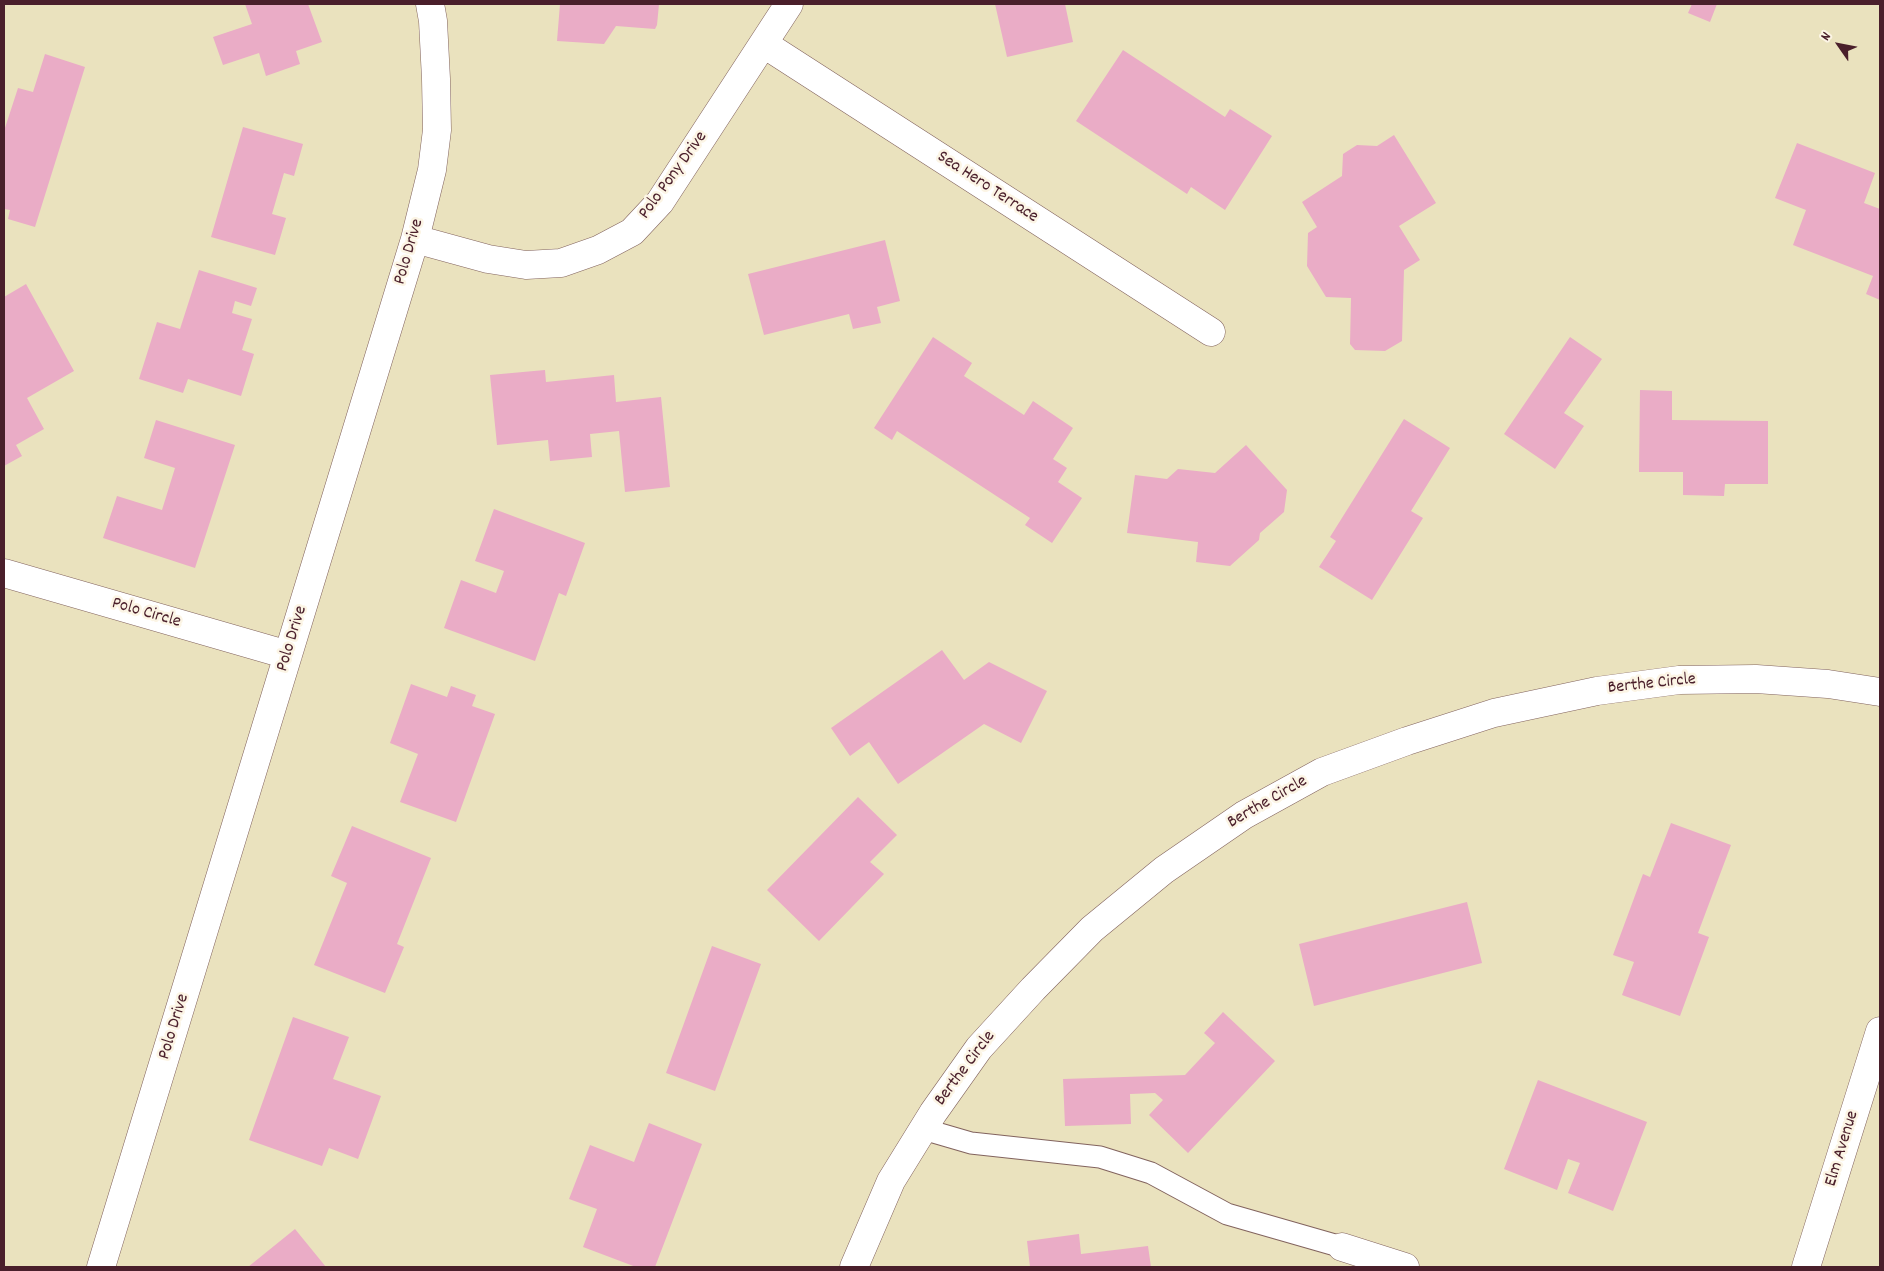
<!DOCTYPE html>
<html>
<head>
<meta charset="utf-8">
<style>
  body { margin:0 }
  #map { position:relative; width:1884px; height:1271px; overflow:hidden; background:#eae2be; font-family:Dekko,sans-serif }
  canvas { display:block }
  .frame { position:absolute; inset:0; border:5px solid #4a1f2b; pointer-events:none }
  .north { position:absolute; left:1814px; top:20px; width:50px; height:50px; -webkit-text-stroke:4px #fcf5e5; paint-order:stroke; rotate:303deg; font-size:14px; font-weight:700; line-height:20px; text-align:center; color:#4a1f2b }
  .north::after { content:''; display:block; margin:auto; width:18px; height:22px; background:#4a1f2b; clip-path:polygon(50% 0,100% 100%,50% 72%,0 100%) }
</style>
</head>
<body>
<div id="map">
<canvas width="1884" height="1271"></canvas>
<div class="frame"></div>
<div class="north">N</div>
</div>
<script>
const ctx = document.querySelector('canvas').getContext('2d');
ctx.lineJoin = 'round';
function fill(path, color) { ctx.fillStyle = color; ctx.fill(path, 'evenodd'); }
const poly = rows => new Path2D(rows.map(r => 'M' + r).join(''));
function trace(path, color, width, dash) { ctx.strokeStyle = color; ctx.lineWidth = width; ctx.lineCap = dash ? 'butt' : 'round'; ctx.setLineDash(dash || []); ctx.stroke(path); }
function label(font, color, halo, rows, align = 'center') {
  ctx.font = font + ' Dekko,sans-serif'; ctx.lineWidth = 5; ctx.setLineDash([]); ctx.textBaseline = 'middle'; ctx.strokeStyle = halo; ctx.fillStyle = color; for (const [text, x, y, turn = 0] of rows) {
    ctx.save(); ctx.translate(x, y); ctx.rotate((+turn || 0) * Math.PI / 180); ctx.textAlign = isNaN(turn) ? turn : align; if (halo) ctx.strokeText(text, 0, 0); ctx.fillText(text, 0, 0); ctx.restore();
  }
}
const building = poly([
  [245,4,308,4,322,42,296,51,300,64,266,76,259,53,223,65,213,37,252,24],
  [560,4,659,4,657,25,655,29,616,26,604,44,557,41],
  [995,4,1065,4,1073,42,1007,57],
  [1692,4,1717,4,1710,22,1688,13],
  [1123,50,1225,117,1230,109,1272,136,1225,210,1191,187,1187,194,1076,121],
  [45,54,85,67,35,227,8,219,10,210,4,209,4,131,18,88,33,92],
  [243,127,303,144,294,176,284,173,272,214,286,218,275,255,211,237],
  [1394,135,1436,203,1399,226,1420,260,1404,270,1402,341,1385,351,1355,350,1350,344,1351,298,1326,297,1307,266,1308,233,1317,227,1302,202,1342,176,1343,154,1357,145,1377,146],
  [1797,143,1875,173,1864,203,1880,209,1880,300,1866,294,1873,276,1793,245,1806,210,1775,198],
  [885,240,900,301,877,307,881,323,853,329,849,314,764,335,748,274],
  [199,270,257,288,251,306,235,301,232,313,252,319,242,350,254,354,241,396,188,379,183,393,139,379,157,322,180,329],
  [26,284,74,371,27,398,44,429,16,445,22,456,4,466,4,297],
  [933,337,972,363,964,376,1024,415,1033,401,1073,428,1053,459,1067,468,1058,482,1082,498,1052,543,1025,525,1030,518,897,431,892,440,874,428],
  [1570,337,1602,359,1564,413,1584,426,1555,469,1504,434],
  [545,370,546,382,614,375,616,402,661,397,670,487,625,492,619,431,590,434,592,457,550,461,548,440,497,445,490,375],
  [1640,390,1672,391,1672,420,1768,421,1768,484,1725,484,1724,496,1683,495,1683,472,1639,472],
  [1404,419,1450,448,1411,511,1423,518,1372,600,1319,567,1336,541,1330,537],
  [156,420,235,445,195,568,103,538,117,496,162,510,175,468,144,458],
  [1246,445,1287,490,1284,512,1260,533,1259,540,1230,566,1196,562,1198,542,1127,533,1135,475,1167,479,1178,469,1215,473],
  [494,509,585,543,566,596,559,593,535,661,444,628,461,580,496,593,504,571,475,561],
  [942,650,964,680,989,662,1047,691,1021,743,984,724,898,784,869,742,850,756,831,728],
  [411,684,447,697,451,686,476,695,472,706,495,714,456,822,400,802,418,754,390,743],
  [858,797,897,835,870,862,884,874,819,941,767,890],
  [1671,823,1731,845,1698,933,1709,937,1680,1016,1622,995,1634,962,1613,955,1643,874,1650,877],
  [352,826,431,858,397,944,404,947,385,993,314,965,347,883,331,876],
  [1467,902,1482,963,1314,1006,1299,944],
  [712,946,761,964,715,1091,666,1073],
  [1223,1012,1275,1061,1188,1153,1149,1115,1163,1100,1155,1093,1130,1094,1131,1124,1065,1126,1063,1079,1185,1075,1215,1043,1204,1033],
  [293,1017,349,1037,333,1079,381,1096,358,1159,329,1148,322,1166,249,1140],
  [1538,1080,1647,1122,1613,1211,1568,1193,1580,1163,1568,1159,1557,1190,1504,1169],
  [649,1123,702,1144,655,1267,636,1267,583,1247,597,1209,569,1199,590,1145,634,1162],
  [295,1229,326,1267,248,1267],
  [1079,1234,1081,1254,1148,1246,1151,1267,1030,1267,1027,1241]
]);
const service = poly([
  [923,1129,971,1143,1100,1157,1151,1173,1227,1214,1342,1247]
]);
const minor = poly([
  [764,44,1211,332],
  [415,239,488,259,526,265,561,263,598,250,632,232,660,202,789,4],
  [4,573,288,655],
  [1342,1247,1405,1267],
  [101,1267,415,239,432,170,437,130,436,79,433,21,430,4],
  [854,1267,891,1181,933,1113,979,1048,1033,989,1092,929,1164,870,1244,815,1322,772,1407,741,1494,713,1597,691,1679,680,1756,679,1828,684,1880,692],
  [1806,1267,1880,1031]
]);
const streetNames = [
  ["Polo Pony Drive",674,176,-54],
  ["Sea Hero Terrace",987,188,33],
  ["Polo Drive",410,252,-74],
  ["Polo Circle",146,614,16],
  ["Polo Drive",293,639,-73],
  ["Berthe Circle",1652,685,-6],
  ["Berthe Circle",1268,803,-30],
  ["Polo Drive",175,1027,-73],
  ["Berthe Circle",966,1069,-53],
  ["Elm Avenue",1843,1149,-73]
];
fill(building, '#eaacc6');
trace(service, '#82635e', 23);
trace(minor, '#82635e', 29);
trace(service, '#fff', 21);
trace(minor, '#fff', 28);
label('18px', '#4a1f2b', '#fcf5e5', streetNames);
</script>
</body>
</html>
